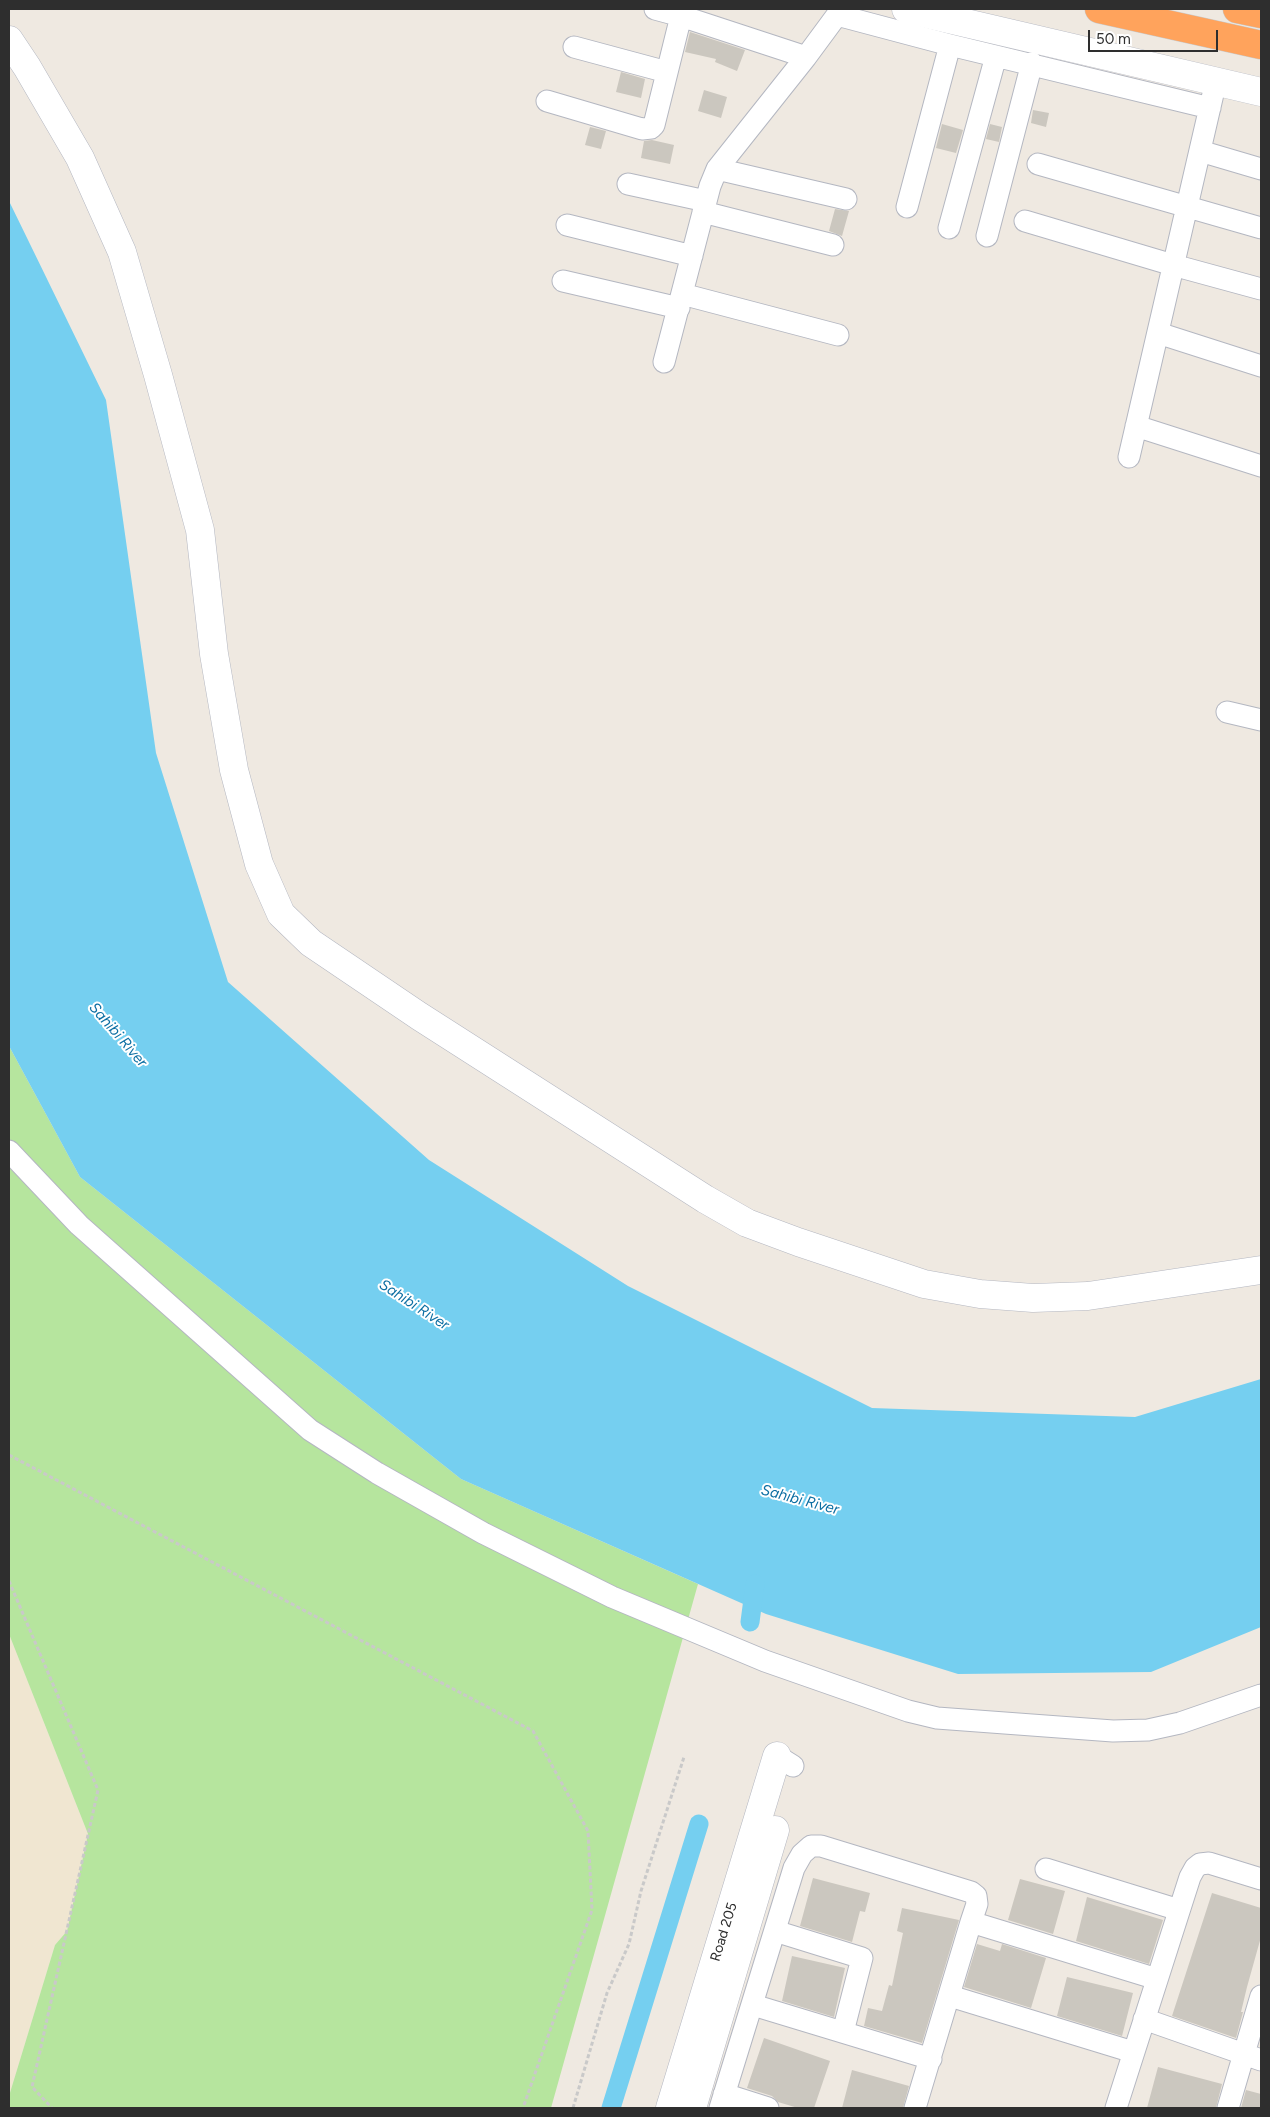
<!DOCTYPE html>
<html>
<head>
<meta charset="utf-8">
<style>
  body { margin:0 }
  #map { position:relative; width:1270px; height:2117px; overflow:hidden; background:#efe9e1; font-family:Figtree,sans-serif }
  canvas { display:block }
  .frame { position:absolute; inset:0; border:10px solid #2e2e2e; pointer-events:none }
  .scale { position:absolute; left:1088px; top:30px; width:130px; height:22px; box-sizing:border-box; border:2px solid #2e2e2e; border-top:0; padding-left:6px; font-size:15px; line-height:18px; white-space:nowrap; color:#2e2e2e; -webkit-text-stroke:4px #fff; paint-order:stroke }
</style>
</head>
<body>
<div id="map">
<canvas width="1270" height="2117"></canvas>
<div class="frame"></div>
<div class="scale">50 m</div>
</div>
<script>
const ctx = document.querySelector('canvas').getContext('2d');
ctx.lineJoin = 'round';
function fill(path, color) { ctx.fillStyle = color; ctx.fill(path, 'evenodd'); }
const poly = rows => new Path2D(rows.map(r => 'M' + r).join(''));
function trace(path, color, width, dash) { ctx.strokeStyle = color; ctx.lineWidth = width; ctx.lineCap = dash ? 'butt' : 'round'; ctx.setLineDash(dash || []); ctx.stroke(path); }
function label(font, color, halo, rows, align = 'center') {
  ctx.font = font + ' Figtree,sans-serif'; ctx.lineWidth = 4; ctx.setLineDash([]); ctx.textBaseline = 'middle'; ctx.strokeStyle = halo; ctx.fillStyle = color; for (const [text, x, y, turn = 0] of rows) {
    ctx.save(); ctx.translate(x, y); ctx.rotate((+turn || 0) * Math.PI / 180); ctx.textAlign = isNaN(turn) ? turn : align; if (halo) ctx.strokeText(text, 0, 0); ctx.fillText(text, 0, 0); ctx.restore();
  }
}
const education = poly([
  [9,1634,88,1834,67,1931,55,1945,9,2096]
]);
const green = poly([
  [9,1046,80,1177,461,1479,698,1584,551,2108,9,2108,9,2096,55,1945,67,1931,88,1834,9,1634]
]);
const water = poly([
  [9,201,106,400,156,753,228,982,429,1160,628,1286,872,1408,1135,1417,1261,1379,1261,1627,1151,1672,958,1674,766,1614,461,1479,80,1177,9,1046]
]);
const canal = poly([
  [750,1622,755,1584],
  [611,2108,699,1824]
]);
const building = poly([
  [690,32,745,50,737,71,715,62,716,59,685,52],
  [621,72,645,79,641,98,616,92],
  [704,90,727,97,721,118,698,111],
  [1033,110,1049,113,1046,127,1031,123],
  [942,124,963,130,956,153,936,148],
  [990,124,1002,127,999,142,986,139],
  [590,127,606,131,601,149,585,145],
  [652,140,674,145,670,164,641,158,644,141],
  [835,209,849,211,842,236,829,231],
  [813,1878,870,1893,865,1912,860,1911,852,1942,800,1926],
  [1020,1879,1065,1891,1053,1934,1008,1920],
  [1212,1893,1261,1908,1261,1937,1247,1987,1241,2012,1243,2012,1236,2038,1172,2016],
  [1087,1897,1163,1920,1149,1964,1076,1941],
  [902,1908,959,1920,922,2043,864,2026,868,2008,882,2011,889,1985,892,1986,903,1933,897,1931],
  [977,1944,1000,1951,1002,1944,1046,1958,1031,2008,964,1987],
  [792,1956,845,1968,834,2017,782,2001],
  [1067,1977,1133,1993,1122,2036,1057,2016],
  [764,2038,830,2061,814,2108,798,2108,778,2102,772,2096,747,2088],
  [1158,2067,1222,2084,1216,2108,1147,2108],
  [852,2070,909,2086,903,2108,842,2108],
  [1246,2090,1261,2094,1261,2108,1241,2108]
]);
const path = poly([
  [9,1455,533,1731,588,1831,592,1910,523,2108],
  [9,1581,98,1790,32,2087,52,2108],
  [573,2108,607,1993,629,1944,641,1891,684,1757]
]);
const street = poly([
  [655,9,681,16],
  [843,9,837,15,950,45,1210,108],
  [574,47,667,72],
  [547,101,642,129,651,128,654,125,681,16,806,57],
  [1200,151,1261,169],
  [1038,164,1261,228],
  [717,169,846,199],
  [628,184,706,201],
  [907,207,950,45],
  [703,212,833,245],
  [1025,221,1173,265,1261,289],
  [567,225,692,256],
  [949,228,996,56],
  [987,236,1032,63],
  [563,281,679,308],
  [682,294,838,335],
  [1158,333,1261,366],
  [664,362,710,186,717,169,806,57,837,15],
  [1136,426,1261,466],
  [1129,457,1213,94],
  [1227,712,1261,720],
  [9,1151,79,1225,310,1430,377,1473,483,1533,612,1597,765,1661,908,1711,937,1718,1113,1731,1148,1730,1180,1723,1261,1695],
  [777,1756,793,1766],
  [1046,1869,1179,1910],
  [775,1931,862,1958,843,2032],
  [950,1996,1133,2052],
  [753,2005,931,2059],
  [1144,2019,1261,2060],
  [724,2094,768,2108],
  [720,2108,794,1868,802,1854,811,1846,821,1846,971,1892,976,1896,977,1904,971,1922],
  [915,2108,971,1922,1157,1979],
  [1116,2108,1190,1877,1195,1868,1200,1864,1209,1863,1261,1879],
  [1228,2108,1261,1996]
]);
const secondary = poly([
  [906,9,1261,92],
  [9,40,27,67,80,158,122,252,158,375,200,530,214,654,234,770,259,864,281,914,311,943,419,1016,705,1199,747,1223,798,1242,924,1284,980,1294,1033,1298,1088,1296,1261,1270],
  [670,2108,777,1756],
  [692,2108,775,1830]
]);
const highway = poly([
  [1099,9,1261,45],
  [1237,9,1261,14]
]);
const streetNames = [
  ["Road 205",724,1932,-73]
];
const waterNames = [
  ["Sahibi River",118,1035,49],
  ["Sahibi River",414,1305,33],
  ["Sahibi River",800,1500,15]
];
fill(education, '#f0e6d1');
fill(green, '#b6e59e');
fill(water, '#75cff0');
trace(canal, '#75cff0', 19);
fill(building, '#cbc7bf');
trace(street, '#b4b7c1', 23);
trace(secondary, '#b4b7c1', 29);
trace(highway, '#c9c9c9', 29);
trace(path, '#c9c9c9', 3, [4, 2.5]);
trace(street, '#fff', 21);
trace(secondary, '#fff', 28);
trace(highway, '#ffa35c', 28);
label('14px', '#2e2e2e', '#fff', streetNames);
label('italic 15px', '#0d6fa3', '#fff', waterNames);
</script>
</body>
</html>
